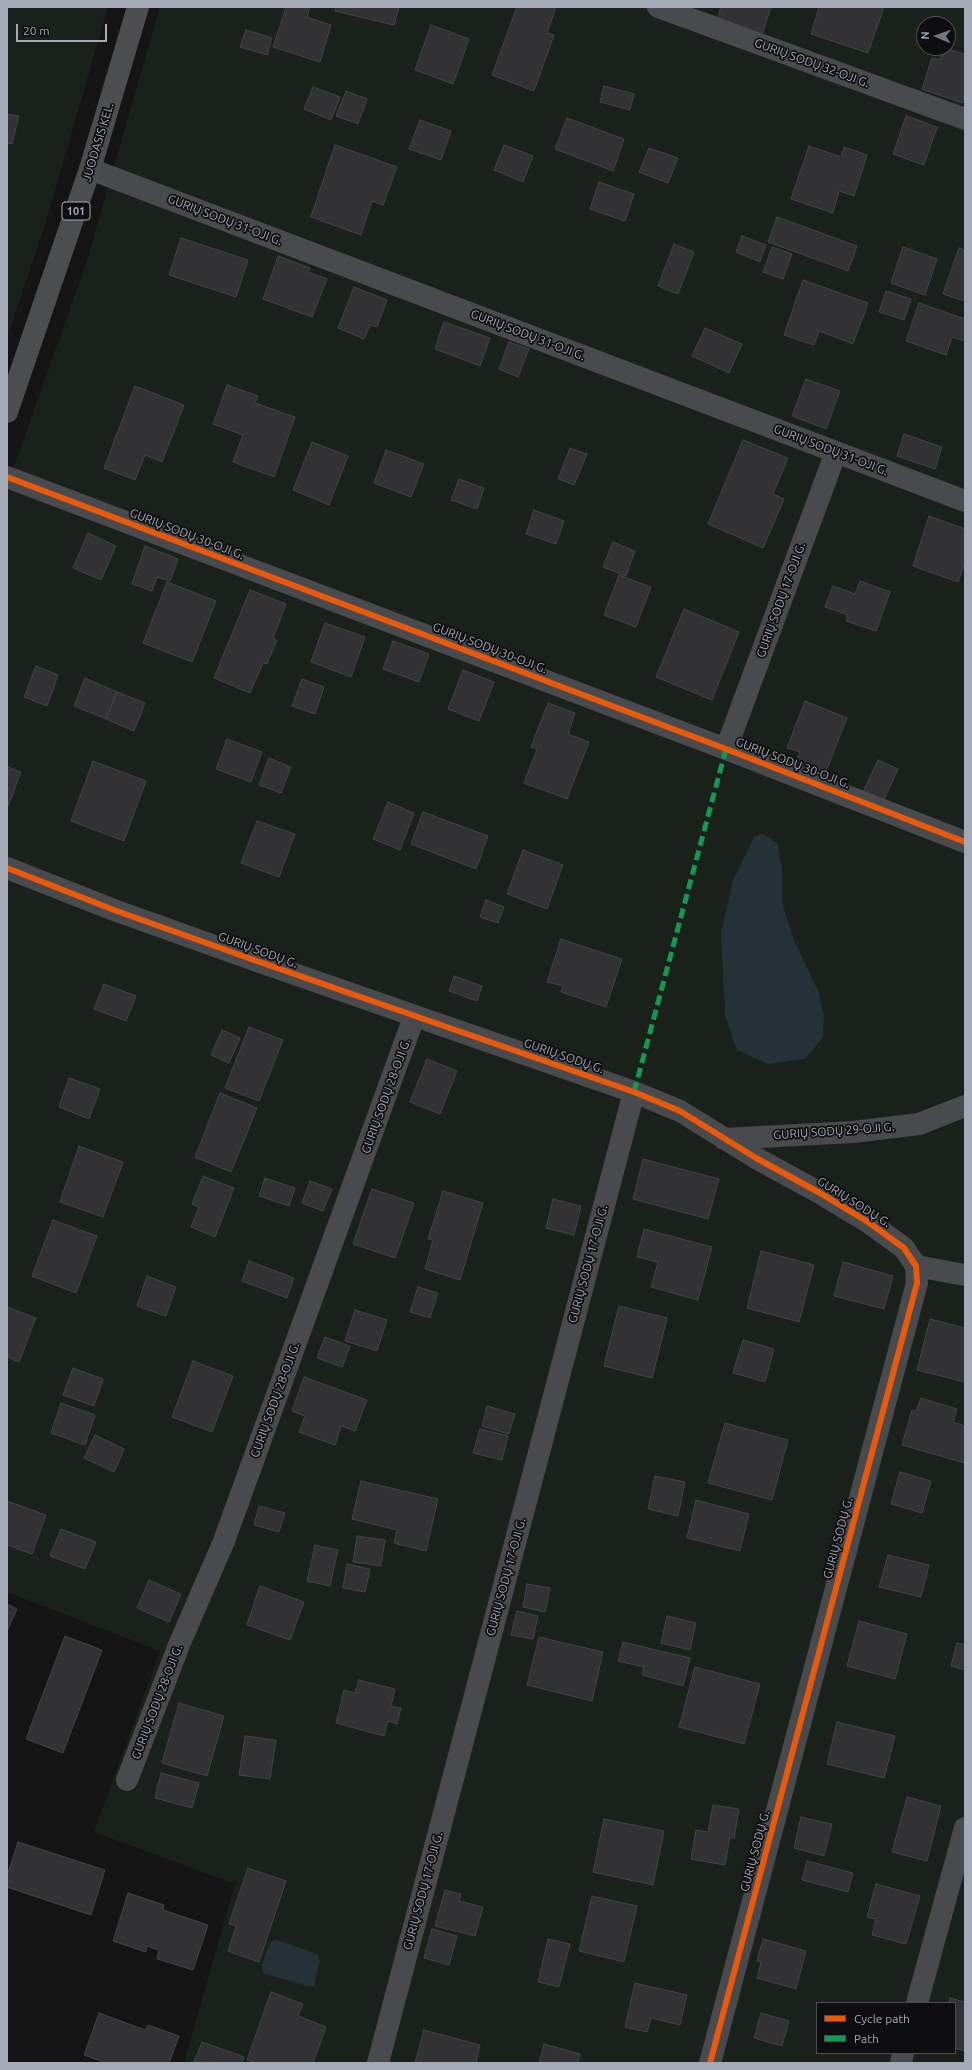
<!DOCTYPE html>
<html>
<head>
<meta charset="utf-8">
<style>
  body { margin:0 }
  #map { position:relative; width:972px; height:2070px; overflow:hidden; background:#141414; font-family:Ubuntu,sans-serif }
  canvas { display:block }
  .frame { position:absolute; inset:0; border:8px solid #a4abb7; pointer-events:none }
  .legend { position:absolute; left:816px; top:2002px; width:140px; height:52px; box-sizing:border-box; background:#0e0e10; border:1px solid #4a4d53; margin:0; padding:5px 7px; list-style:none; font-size:12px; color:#a4abb7 }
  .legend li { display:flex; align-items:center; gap:8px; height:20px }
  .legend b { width:20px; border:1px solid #4a4d53 }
  .north { position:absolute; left:916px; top:16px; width:40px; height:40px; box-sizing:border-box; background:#0e0e10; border:1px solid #4a4d53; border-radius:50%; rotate:272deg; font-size:11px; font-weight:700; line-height:16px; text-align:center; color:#a4abb7 }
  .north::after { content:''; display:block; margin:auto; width:14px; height:18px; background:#72767e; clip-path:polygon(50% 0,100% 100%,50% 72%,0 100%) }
  .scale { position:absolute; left:16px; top:24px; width:91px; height:18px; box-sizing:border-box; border:2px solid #a4abb7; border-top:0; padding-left:5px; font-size:12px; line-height:14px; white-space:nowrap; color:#a4abb7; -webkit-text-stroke:3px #0e0e10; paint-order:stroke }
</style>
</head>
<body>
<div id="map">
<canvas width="972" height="2070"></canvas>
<div class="frame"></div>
<ul class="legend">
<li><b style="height:5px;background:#e8590c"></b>Cycle path</li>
<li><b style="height:5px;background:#139951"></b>Path</li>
</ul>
<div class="north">N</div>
<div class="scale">20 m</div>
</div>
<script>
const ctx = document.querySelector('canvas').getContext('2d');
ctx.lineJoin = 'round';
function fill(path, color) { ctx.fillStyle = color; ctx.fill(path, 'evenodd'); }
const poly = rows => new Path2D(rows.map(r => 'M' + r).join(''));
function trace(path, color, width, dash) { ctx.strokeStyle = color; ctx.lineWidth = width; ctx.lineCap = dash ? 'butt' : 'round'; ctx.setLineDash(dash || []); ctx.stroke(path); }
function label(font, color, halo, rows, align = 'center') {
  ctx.font = font + ' Ubuntu,sans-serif'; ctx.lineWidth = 3.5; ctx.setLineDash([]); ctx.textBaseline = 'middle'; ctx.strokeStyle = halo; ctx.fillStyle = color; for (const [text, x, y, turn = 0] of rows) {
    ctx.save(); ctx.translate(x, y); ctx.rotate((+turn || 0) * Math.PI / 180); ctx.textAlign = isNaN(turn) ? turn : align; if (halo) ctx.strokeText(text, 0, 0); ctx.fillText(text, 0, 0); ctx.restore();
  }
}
const green = poly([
  [7,7,108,7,46,222,7,338],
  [160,7,965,7,965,2063,184,2063,235,1884,94,1832,160,1651,7,1592,7,486,86,264],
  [924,24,948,24,948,48,924,48],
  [817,2003,955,2003,955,2053,817,2053]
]);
const water = poly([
  [763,834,777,843,782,869,782,903,794,940,818,991,824,1016,823,1037,805,1059,768,1064,737,1050,725,1014,721,933,733,881,754,837],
  [274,1940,277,1940,317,1954,320,1960,314,1986,307,1986,263,1973,262,1964,270,1943]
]);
const building = poly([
  [286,7,310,7,307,17,331,25,320,62,273,47,286,7],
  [336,7,399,7,394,25,335,11,336,7],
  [517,7,556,7,547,33,554,35,534,91,492,75,517,7],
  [721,7,771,7,762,35,717,21,721,7],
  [819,7,884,7,868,53,811,34,819,7],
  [431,25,469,39,453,84,415,70,431,25],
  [246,30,272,38,267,55,240,47,246,30],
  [944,48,965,54,965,93,962,103,922,89,932,58,940,60,944,48],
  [604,86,634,94,630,110,600,102,604,86],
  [313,87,340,97,331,120,304,109,313,87],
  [346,91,367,99,358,124,336,116,346,91],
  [7,114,19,116,12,144,7,143,7,114],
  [906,116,937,127,924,165,893,154,906,116],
  [567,118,624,139,613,171,555,149,567,118],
  [420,120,451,131,441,160,409,149,420,120],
  [335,145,397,167,383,205,372,201,361,235,311,217,335,145],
  [504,145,533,156,523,182,494,170,504,145],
  [809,146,841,157,844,147,867,155,854,196,839,191,833,213,791,199,809,146],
  [649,148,678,158,668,183,639,172,649,148],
  [599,182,634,194,625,221,590,209,599,182],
  [777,217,857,246,848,271,768,242,777,217],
  [742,236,766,245,760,262,736,252,742,236],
  [181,238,248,260,236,297,169,275,181,238],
  [674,244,694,252,678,294,658,286,674,244],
  [772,247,792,254,783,279,763,272,772,247],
  [903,247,937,259,925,295,891,283,903,247],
  [959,248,965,250,965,301,943,294,959,248],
  [278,256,310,268,308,272,327,279,312,317,263,299,278,256],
  [803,280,868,303,853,344,819,331,814,345,784,335,803,280],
  [354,287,387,300,377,327,370,325,364,339,338,328,354,287],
  [886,291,911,299,904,320,879,312,886,291],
  [919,303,965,319,965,341,952,337,946,355,906,341,919,303],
  [444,322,490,338,480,366,435,349,444,322],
  [705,328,742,344,729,373,692,356,705,328],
  [509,342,529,349,518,377,499,369,509,342],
  [806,379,840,391,826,429,792,416,806,379],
  [227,385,258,396,255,403,295,417,274,477,233,462,243,435,213,424,227,385],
  [135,386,184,405,162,462,145,455,135,480,104,468,135,386],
  [904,434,942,447,935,469,897,456,904,434],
  [743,440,788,458,773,494,784,499,763,548,708,524,743,440],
  [312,442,348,456,329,505,293,490,312,442],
  [570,448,587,454,574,485,558,479,570,448],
  [386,450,424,464,411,497,374,483,386,450],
  [459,479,484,488,477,509,451,500,459,479],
  [534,510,564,521,556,544,526,534,534,510],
  [929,516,965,529,965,563,958,582,913,566,929,516],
  [88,533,116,546,101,580,73,568,88,533],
  [613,542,635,551,626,576,603,567,613,542],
  [145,546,178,559,170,581,157,577,152,591,132,584,145,546],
  [619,575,651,587,636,627,604,615,619,575],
  [860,581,890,592,876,631,846,621,848,615,825,607,833,586,855,594,860,581],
  [167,582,216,601,192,662,143,643,167,582],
  [250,590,286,604,273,638,277,640,267,664,263,663,250,693,214,678,250,590],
  [684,609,739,632,712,700,656,677,684,609],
  [325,623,365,637,351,677,311,662,325,623],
  [393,641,429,654,419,682,383,669,393,641],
  [36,666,58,675,47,706,24,697,36,666],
  [463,670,494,682,479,721,448,709,463,670],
  [85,678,117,692,106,719,74,706,85,678],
  [302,679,324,687,315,714,292,706,302,679],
  [117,692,145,703,134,731,106,719,117,692],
  [805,701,847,718,823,779,794,767,800,752,787,748,805,701],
  [548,703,575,713,568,734,589,742,567,799,524,783,537,749,531,747,548,703],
  [227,739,262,752,251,782,216,769,227,739],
  [269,758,291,767,281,793,259,785,269,758],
  [878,760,898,769,882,804,862,794,878,760],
  [93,761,146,781,124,841,71,821,93,761],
  [7,767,21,772,7,809,7,767],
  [388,802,414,813,400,850,373,839,388,802],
  [423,812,488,836,476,869,411,844,423,812],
  [257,821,295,834,279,877,241,863,257,821],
  [523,850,563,865,547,909,507,894,523,850],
  [486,900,504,907,498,923,480,917,486,900],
  [561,939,622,959,606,1007,561,992,563,986,547,982,561,939],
  [454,976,482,986,477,1001,449,991,454,976],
  [104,984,136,996,126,1021,94,1009,104,984],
  [249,1027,283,1040,259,1101,225,1088,249,1027],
  [222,1030,240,1038,229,1063,211,1055,222,1030],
  [427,1059,457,1071,440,1114,410,1102,427,1059],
  [69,1078,100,1089,89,1119,59,1107,69,1078],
  [220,1093,257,1108,231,1172,195,1157,220,1093],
  [79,1146,123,1162,103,1217,60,1202,79,1146],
  [643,1159,719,1179,708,1219,633,1199,643,1159],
  [203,1176,234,1188,215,1237,191,1227,199,1207,192,1204,203,1176],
  [265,1178,295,1188,289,1206,259,1196,265,1178],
  [310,1181,332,1189,323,1211,302,1203,310,1181],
  [372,1189,414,1203,395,1258,353,1244,372,1189],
  [443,1191,483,1203,460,1280,425,1269,433,1240,428,1239,443,1191],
  [553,1199,581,1206,574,1235,546,1228,553,1199],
  [53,1220,97,1236,76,1293,32,1276,53,1220],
  [644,1229,712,1247,698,1300,651,1287,658,1262,637,1257,644,1229],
  [761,1251,814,1265,799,1322,747,1308,761,1251],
  [249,1261,294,1278,287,1298,242,1281,249,1261],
  [843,1262,893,1276,884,1309,834,1296,843,1262],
  [147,1276,176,1287,166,1316,137,1306,147,1276],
  [418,1287,438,1293,430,1318,410,1312,418,1287],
  [619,1306,667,1318,652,1378,604,1366,619,1306],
  [7,1307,36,1318,19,1362,7,1357,7,1307],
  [355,1310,387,1320,377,1351,345,1341,355,1310],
  [930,1319,965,1328,965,1382,917,1370,930,1319],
  [325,1337,350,1346,342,1367,317,1358,325,1337],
  [743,1340,774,1349,765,1382,733,1373,743,1340],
  [193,1361,233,1376,212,1432,172,1417,193,1361],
  [73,1368,103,1379,94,1406,63,1395,73,1368],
  [304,1377,367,1400,355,1431,341,1426,335,1445,299,1432,305,1416,292,1411,304,1377],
  [921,1398,957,1409,953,1422,965,1426,965,1463,902,1445,912,1410,916,1411,921,1398],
  [61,1403,95,1415,85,1445,51,1433,61,1403],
  [487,1406,515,1414,509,1434,482,1426,487,1406],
  [725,1423,788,1440,772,1500,708,1483,725,1423],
  [480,1429,508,1436,502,1460,473,1453,480,1429],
  [95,1435,124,1449,114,1472,84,1458,95,1435],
  [900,1472,931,1481,922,1513,891,1504,900,1472],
  [655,1476,685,1482,678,1516,648,1509,655,1476],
  [361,1481,438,1499,426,1551,394,1543,397,1530,352,1519,361,1481],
  [696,1500,749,1514,740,1551,687,1538,696,1500],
  [7,1501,46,1515,32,1554,7,1545,7,1501],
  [259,1506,285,1513,279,1532,254,1525,259,1506],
  [61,1529,96,1542,85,1569,50,1556,61,1529],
  [357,1536,385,1540,381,1566,353,1562,357,1536],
  [315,1545,338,1550,330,1586,307,1581,315,1545],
  [888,1555,929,1565,921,1597,879,1587,888,1555],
  [347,1564,370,1569,365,1592,343,1588,347,1564],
  [149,1580,181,1594,169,1622,137,1608,149,1580],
  [527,1584,550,1588,545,1612,523,1607,527,1584],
  [260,1586,304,1602,290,1640,247,1625,260,1586],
  [7,1604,17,1609,7,1631,7,1604],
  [517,1611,538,1616,533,1639,511,1635,517,1611],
  [667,1616,696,1623,690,1650,661,1643,667,1616],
  [859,1621,907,1634,895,1679,847,1666,859,1621],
  [65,1636,102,1650,63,1753,26,1739,65,1636],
  [539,1637,603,1652,592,1701,527,1685,539,1637],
  [623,1642,690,1658,683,1686,642,1675,644,1667,618,1661,623,1642],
  [957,1643,965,1645,965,1670,951,1666,957,1643],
  [695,1667,760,1684,744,1744,679,1727,695,1667],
  [359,1680,395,1689,391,1706,401,1708,397,1724,388,1721,384,1736,336,1723,344,1690,355,1693,359,1680],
  [179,1703,224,1716,207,1776,162,1763,179,1703],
  [837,1722,895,1736,884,1778,827,1764,837,1722],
  [245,1736,276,1740,270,1779,239,1775,245,1736],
  [161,1773,199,1783,192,1808,155,1798,161,1773],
  [907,1797,941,1806,927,1861,892,1852,907,1797],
  [713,1805,739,1809,734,1838,730,1837,725,1865,691,1859,696,1830,708,1832,713,1805],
  [801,1817,832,1824,824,1856,794,1848,801,1817],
  [604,1819,664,1831,653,1885,593,1872,604,1819],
  [18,1842,105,1870,91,1915,7,1887,7,1876,18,1842],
  [807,1861,853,1873,848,1892,802,1880,807,1861],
  [248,1868,286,1881,259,1962,228,1951,236,1926,229,1924,248,1868],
  [876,1884,920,1896,906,1944,872,1935,876,1919,867,1917,876,1884],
  [445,1890,461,1894,459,1901,483,1907,475,1936,435,1926,445,1890],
  [128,1893,164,1905,163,1910,208,1925,193,1970,157,1959,159,1950,147,1946,146,1952,113,1941,128,1893],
  [592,1896,637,1906,624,1962,579,1951,592,1896],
  [432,1929,457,1936,449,1965,424,1958,432,1929],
  [548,1939,570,1944,559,1987,538,1982,548,1939],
  [763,1939,806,1951,796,1989,757,1978,761,1962,757,1961,763,1939],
  [635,1983,687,1995,680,2025,651,2018,647,2032,625,2027,635,1983],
  [271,1992,303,2004,298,2016,326,2027,313,2063,256,2063,247,2060,271,1992],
  [950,1998,965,2002,965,2051,955,2048,955,2003,949,2003,950,1998],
  [99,2013,145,2030,148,2025,179,2036,169,2063,106,2063,84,2055,99,2013],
  [761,2013,789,2021,782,2046,754,2038,761,2013],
  [424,2030,480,2045,476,2063,415,2063,424,2030],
  [202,2042,244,2057,242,2063,194,2062,202,2042],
  [544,2044,580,2054,578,2063,539,2063,544,2044]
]);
const street = poly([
  [658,7,965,119],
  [90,169,965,501],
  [7,477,726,749,965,842],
  [726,749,836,452],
  [7,868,114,910,254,960,634,1092,680,1111,756,1158,820,1193,868,1222,904,1248,916,1266,917,1283,710,2063],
  [724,1139,853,1132,919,1124,965,1106],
  [916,1266,965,1275],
  [127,1780,179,1645,224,1541,414,1017],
  [917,2003,965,1828],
  [378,2063,634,1092],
  [901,2063,903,2053]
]);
const primary = poly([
  [7,412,90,169,138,7]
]);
const quiet = poly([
  [634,1092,726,749]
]);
const cycleway = poly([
  [7,477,726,749,965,842],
  [7,868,114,910,254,960,634,1092,680,1111,756,1158,820,1193,868,1222,904,1248,916,1266,917,1283,710,2063]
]);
const shields = [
  [76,211,28]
];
const shieldNames = [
  ["101",76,211]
];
const streetNames = [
  ["GURIŲ SODŲ 32-OJI G.",812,63,20],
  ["JUODASIS KEL.",98,142,-73],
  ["GURIŲ SODŲ 31-OJI G.",225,220,21],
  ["GURIŲ SODŲ 31-OJI G.",528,335,21],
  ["GURIŲ SODŲ 31-OJI G.",831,450,21],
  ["GURIŲ SODŲ 30-OJI G.",187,534,21],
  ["GURIŲ SODŲ 17-OJI G.",781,600,-70],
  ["GURIŲ SODŲ 30-OJI G.",490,648,21],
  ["GURIŲ SODŲ 30-OJI G.",793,763,21],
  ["GURIŲ SODŲ G.",258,950,20],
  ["GURIŲ SODŲ G.",564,1056,19],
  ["GURIŲ SODŲ 28-OJI G.",386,1096,-70],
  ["GURIŲ SODŲ 29-OJI G.",834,1131,-4],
  ["GURIŲ SODŲ G.",854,1202,32],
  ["GURIŲ SODŲ 17-OJI G.",588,1264,-75],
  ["GURIŲ SODŲ 28-OJI G.",275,1400,-70],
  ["GURIŲ SODŲ G.",838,1538,-75],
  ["GURIŲ SODŲ 17-OJI G.",506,1577,-75],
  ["GURIŲ SODŲ 28-OJI G.",157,1702,-69],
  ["GURIŲ SODŲ G.",755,1851,-75],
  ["GURIŲ SODŲ 17-OJI G.",423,1891,-75]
];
fill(green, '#1a211a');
fill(water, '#263137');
fill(building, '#323234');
trace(building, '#424448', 1);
trace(street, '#484a4d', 22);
trace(primary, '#4b4d4f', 22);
trace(quiet, '#139951', 5, [10, 5]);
trace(cycleway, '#e8590c', 6);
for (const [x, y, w] of shields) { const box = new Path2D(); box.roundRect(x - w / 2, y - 9, w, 18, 3); ctx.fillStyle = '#0e0e10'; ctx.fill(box); trace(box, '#a4abb7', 1); }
label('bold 11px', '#a4abb7', null, shieldNames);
label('12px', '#a4abb7', '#0e0e10', streetNames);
</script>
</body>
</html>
